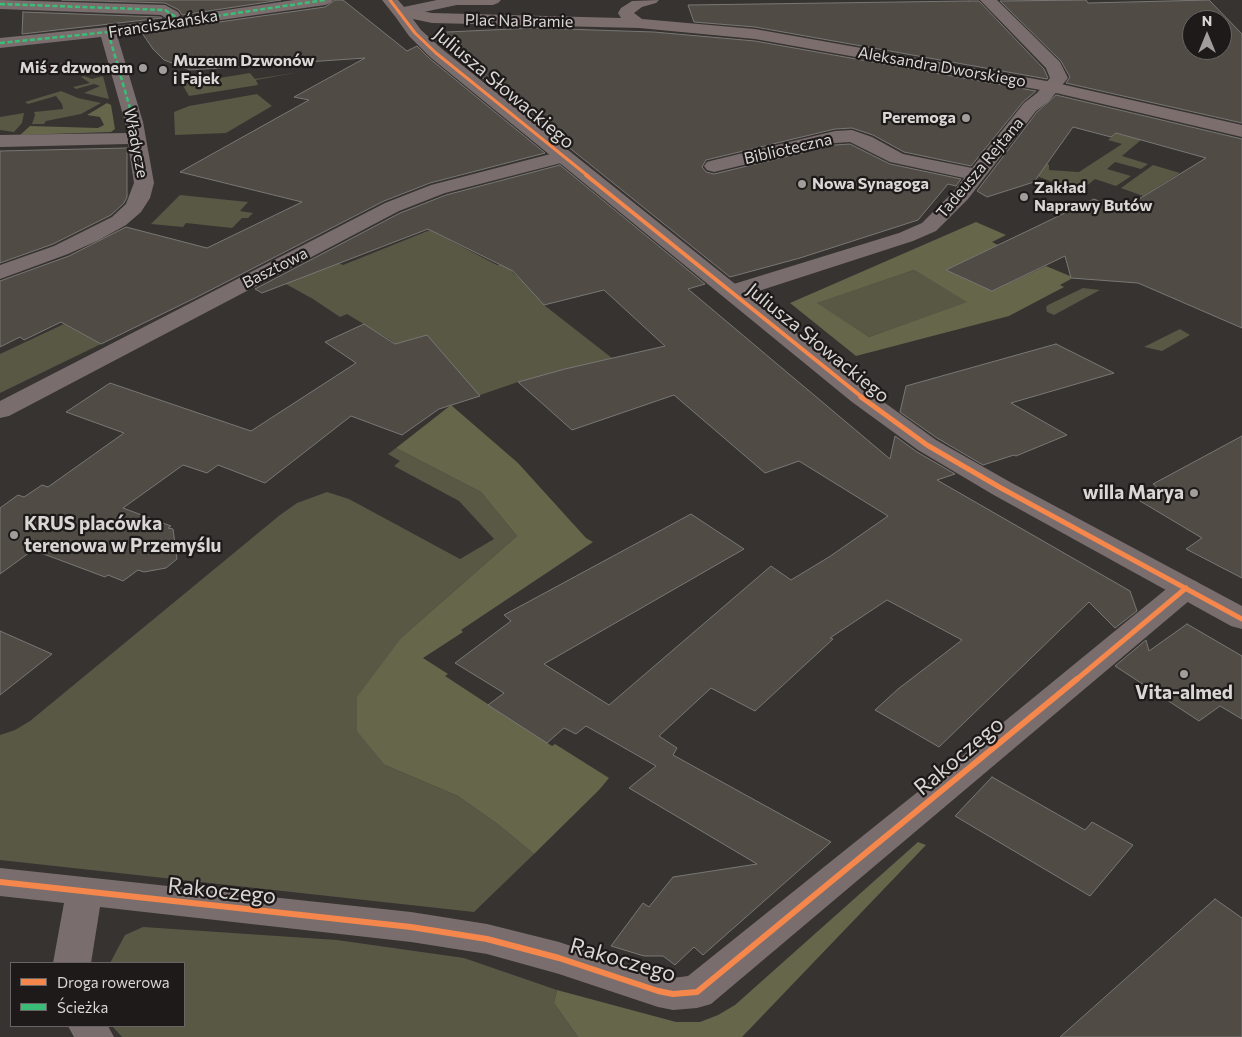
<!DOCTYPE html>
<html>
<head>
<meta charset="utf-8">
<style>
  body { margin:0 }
  #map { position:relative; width:1242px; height:1037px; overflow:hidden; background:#363331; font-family:Commissioner,sans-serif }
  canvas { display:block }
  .legend { position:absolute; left:10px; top:962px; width:175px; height:65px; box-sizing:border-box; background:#1d1a19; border:1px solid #686564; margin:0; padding:6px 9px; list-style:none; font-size:15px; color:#d9d6d4 }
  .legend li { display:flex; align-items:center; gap:10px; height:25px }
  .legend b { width:25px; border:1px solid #686564 }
  .north { position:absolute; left:1182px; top:10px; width:50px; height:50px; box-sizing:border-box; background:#1d1a19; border:1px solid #686564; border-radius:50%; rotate:0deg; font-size:14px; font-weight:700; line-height:20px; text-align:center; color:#d9d6d4 }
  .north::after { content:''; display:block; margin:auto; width:18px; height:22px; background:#a09d9b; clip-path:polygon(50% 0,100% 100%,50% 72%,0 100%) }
</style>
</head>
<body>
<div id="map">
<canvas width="1242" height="1037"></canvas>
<ul class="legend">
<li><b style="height:6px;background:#f5874c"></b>Droga rowerowa</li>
<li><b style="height:6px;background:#3abd76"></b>Ścieżka</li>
</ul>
<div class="north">N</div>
</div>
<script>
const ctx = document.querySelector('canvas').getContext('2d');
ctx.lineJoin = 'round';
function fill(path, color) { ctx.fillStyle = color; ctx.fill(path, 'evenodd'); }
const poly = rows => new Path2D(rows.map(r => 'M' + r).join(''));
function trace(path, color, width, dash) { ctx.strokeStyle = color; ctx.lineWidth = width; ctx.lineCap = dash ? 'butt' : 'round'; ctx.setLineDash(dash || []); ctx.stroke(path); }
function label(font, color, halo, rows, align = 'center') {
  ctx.font = font + ' Commissioner,sans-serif'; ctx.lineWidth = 4.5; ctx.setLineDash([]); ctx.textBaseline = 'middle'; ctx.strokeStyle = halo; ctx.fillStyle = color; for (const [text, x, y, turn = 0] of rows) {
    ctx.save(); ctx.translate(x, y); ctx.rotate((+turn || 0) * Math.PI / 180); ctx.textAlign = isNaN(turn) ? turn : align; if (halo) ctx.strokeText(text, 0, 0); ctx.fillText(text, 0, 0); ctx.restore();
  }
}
const green = poly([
  [300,72,256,80,258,85,189,96,182,84,250,73,255,79],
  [84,76,92,79,103,76,109,99,84,93,100,86,94,84,76,89,73,87,90,83,81,77],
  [61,91,78,98,101,103,81,114,46,121,44,124,32,124,35,115,34,112,63,109,62,104,56,96,28,104,25,102],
  [257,94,272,106,226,133,175,135,174,112,189,106],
  [24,113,22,123,14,132,0,130,0,117],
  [1116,133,1141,140,1122,156,1148,164,1141,169,1115,162,1107,169,1131,176,1116,186,1095,179,1079,192,1013,167,1046,162,1049,165,1049,170,1079,172,1122,144,1108,140],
  [1153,165,1180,173,1143,196,1121,188],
  [180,195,248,202,240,211,253,213,248,218,242,218,232,228,186,223,183,227,151,224],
  [430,230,497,265,504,264,529,287,544,305,612,358,518,382,451,405,415,364,392,341,347,314,340,317,313,299,284,283,328,259,343,265],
  [914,270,968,302,869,337,816,303],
  [1083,288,1100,290,1054,315,1047,312,1046,307,1048,305],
  [64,324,101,344,0,393,0,354],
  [1180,329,1190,335,1162,351,1144,347],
  [396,448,481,492,517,536,402,637,385,765,458,796,499,825,534,854,474,912,0,860,0,735,15,730,30,721,280,515,297,503,327,492,349,499,460,559,494,539,459,501,394,466,400,461,388,454],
  [143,927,337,940,464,958,557,990,554,1003,578,1037,122,1037,112,1026,184,1026,184,963,110,963,125,935]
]);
const forest = poly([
  [107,103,111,105,115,129,111,132,20,135,30,126,98,128,104,125,100,117,87,115],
  [976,222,1006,235,992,242,998,245,946,270,992,291,1046,266,1070,276,1071,279,1060,285,1064,287,1009,316,856,356,790,303],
  [914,270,967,302,869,337,817,303],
  [451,405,518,463,586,538,593,542,461,630,463,632,423,658,448,674,445,676,552,746,555,744,609,778,599,790,534,854,499,825,458,796,385,765,357,731,357,697,402,637,517,536,481,492,396,448],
  [918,842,926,845,742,1037,578,1037,554,1003,557,990,676,1022,700,1022,718,1015,735,1005]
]);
const water = poly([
  [51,63,67,63,71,65,71,68,59,73,43,73,39,71,39,68]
]);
const building = poly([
  [62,0,281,0,182,15,179,10,165,3,62,0],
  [335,0,343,0,407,51,417,46,429,58,545,153,430,183,384,201,199,296,101,344,61,322,24,340,20,337,0,347,0,281,69,256,126,227,207,248,302,202,180,172,309,100,294,97,365,58,190,70,164,60,153,49,142,33,325,7,335,0],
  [1086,0,1088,3,1209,0,1242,34,1242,123,1066,83,1070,77,1061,61,1000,1,1086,0],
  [1192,20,1222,20,1222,50,1192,50,1192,20],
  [969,1,979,1,1044,69,1048,78,1047,79,755,27,694,22,688,5,969,1],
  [23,12,160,17,162,18,22,34,23,12],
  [534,28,654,32,755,41,1036,91,1023,102,971,166,904,152,873,135,852,128,835,129,706,160,702,167,706,172,714,174,835,145,850,144,890,164,961,179,956,186,948,184,918,220,800,258,730,277,433,38,447,32,534,28],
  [1056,95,1242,139,1242,328,1138,283,1071,278,1065,256,992,291,946,270,1094,199,1121,210,1206,158,1116,133,1111,137,1073,127,1034,182,987,197,977,191,1037,112,1056,95],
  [127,148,127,197,124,203,111,215,53,244,0,263,0,151,127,148],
  [560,165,705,284,688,289,890,459,895,436,917,452,955,474,937,480,1130,591,1137,611,1115,628,1089,602,939,747,875,710,898,689,962,640,887,600,830,638,833,639,755,711,711,688,659,736,677,748,673,755,831,842,703,955,694,947,675,965,663,956,644,956,611,946,643,903,649,907,673,877,757,864,629,788,656,766,586,726,576,734,564,728,547,743,488,705,504,693,455,663,511,621,504,615,691,514,744,549,544,664,609,705,771,566,791,580,829,557,888,516,799,461,765,473,674,395,572,430,518,382,565,369,665,346,604,290,544,305,513,271,428,229,262,293,255,289,400,213,446,195,560,165],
  [364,324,395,344,427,335,480,396,439,409,402,435,351,416,265,483,218,465,207,473,183,465,123,508,171,526,168,528,173,529,177,559,166,568,144,572,138,570,123,581,108,575,105,577,33,550,0,574,0,508,18,495,24,497,42,485,48,487,124,433,66,412,110,383,251,431,356,363,325,342,364,324],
  [1056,344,1114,373,1011,403,1067,435,1016,456,1014,455,983,465,937,438,900,412,906,386,1056,344],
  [1242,436,1242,578,1186,549,1202,538,1135,498,1157,487,1153,484,1242,436],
  [1187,624,1242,656,1242,719,1220,706,1199,721,1115,666,1146,640,1149,651,1187,624],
  [0,631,52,654,0,695,0,631],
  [992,777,1085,830,1092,822,1133,845,1090,896,955,816,992,777],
  [1215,899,1242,918,1242,1037,1060,1037,1215,899]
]);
const pedestrian = poly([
  [0,0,165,5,178,12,180,15,179,17,294,0,333,0,330,3,325,5,117,35,143,122,140,126,134,127,128,126,125,122,101,37,0,48,0,38,108,27,167,19,161,15,0,9,0,0]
]);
const minor = poly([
  [980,0,997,0,1060,62,1068,78,1049,101,1036,111,968,199,936,231,913,241,740,297,732,299,724,297,721,292,724,287,899,233,922,223,954,191,964,178,890,162,850,142,835,143,714,172,707,170,704,166,707,162,714,160,835,131,852,130,872,137,903,154,972,168,1024,103,1037,93,1050,78,1046,68,980,0],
  [134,117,140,118,143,122,154,183,150,198,141,212,126,225,99,240,68,254,0,279,0,265,54,246,112,217,126,204,134,183,128,144,0,147,0,135,127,133,125,122,128,118,134,117],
  [562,151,569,153,572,157,569,161,445,193,399,211,9,416,0,418,0,401,385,203,431,185,562,151],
  [1186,579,1196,581,1201,588,1196,595,711,1004,697,1008,673,1010,658,1007,559,974,487,954,411,942,100,907,91,963,53,963,64,903,0,896,0,868,411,912,487,924,559,942,658,975,673,978,688,976,950,766,1176,581,1186,579],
  [68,1026,108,1026,114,1037,74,1037,68,1026]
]);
const tertiary = poly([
  [437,0,469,0,466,3,410,15,421,30,442,49,870,392,936,440,1010,482,1242,606,1242,629,1231,626,992,494,918,450,852,402,430,57,409,36,392,12,394,9,437,0]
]);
const primary = poly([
  [382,0,398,0,405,8,432,13,621,18,618,13,621,8,632,1,659,0,656,3,642,7,634,13,642,19,755,29,1052,82,1242,125,1242,137,1052,92,755,39,639,28,432,23,394,15,382,0],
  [450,0,501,0,498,3,493,5,458,5,453,3,450,0]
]);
const quiet = poly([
  [0,4,165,10,182,21],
  [108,32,134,122],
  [0,43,108,32,325,0]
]);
const cyclewayFar3 = poly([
  [390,0,415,33,436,53,588,176]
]);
const cyclewayFar2 = poly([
  [586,175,863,398]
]);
const cyclewayFar1 = poly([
  [861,397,927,445,1001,488,1242,619],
  [1076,680,1186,588]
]);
const cycleway = poly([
  [0,882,411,927,487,939,559,958,658,991,673,994,697,992,1077,679]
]);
const markers = [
  [143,68,5,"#a09d9b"],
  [163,70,5,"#a09d9b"],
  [966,118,5,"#a09d9b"],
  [802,184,5,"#a09d9b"],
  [1024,197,5,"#a09d9b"],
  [1194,493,5,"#a09d9b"],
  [14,535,5,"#a09d9b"],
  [1184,674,5,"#a09d9b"]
];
const farStreetnames = [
  ["Plac Na Bramie",519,21,1],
  ["Franciszkańska",163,24,-9],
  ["Aleksandra Dworskiego",942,67,10],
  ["Władycze",136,143,79],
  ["Biblioteczna",788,149,-13],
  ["Tadeusza Rejtana",980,168,-50],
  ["Basztowa",275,268,-27]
];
const farPoinames = [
  ["Muzeum Dzwonów",173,61],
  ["i Fajek",173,79],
  ["Miś z dzwonem",133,68,"right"],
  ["Peremoga",956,118,"right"],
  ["Nowa Synagoga",812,184],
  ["Zakład",1034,188],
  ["Naprawy Butów",1034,206]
];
const streetNames = [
  ["Juliusza Słowackiego",504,88,40],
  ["Juliusza Słowackiego",818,343,39]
];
const poiNames = [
  ["willa Marya",1184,493],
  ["KRUS placówka",24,524,"left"],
  ["terenowa w Przemyślu",24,546,"left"],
  ["Vita-almed",1184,693,"center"]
];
const nearStreetnames = [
  ["Rakoczego",959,756,-40],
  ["Rakoczego",222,891,6],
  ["Rakoczego",623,960,16]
];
fill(green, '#585845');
fill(forest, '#66664b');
fill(water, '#563b47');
fill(building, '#504c45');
trace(building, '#797775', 1);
fill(pedestrian, '#796e6d');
fill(minor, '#796e6d');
fill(tertiary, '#796e6d');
fill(primary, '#7b6e6d');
trace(quiet, '#3abd76', 2.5, [5, 2.5]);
trace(cyclewayFar3, '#f5874c', 3);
trace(cyclewayFar2, '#f5874c', 4);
trace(cyclewayFar1, '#f5874c', 5);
trace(cycleway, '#f5874c', 6);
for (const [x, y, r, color] of markers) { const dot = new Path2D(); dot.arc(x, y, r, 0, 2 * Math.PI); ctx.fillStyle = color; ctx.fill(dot); trace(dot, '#1d1a19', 2); }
label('16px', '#d9d6d4', '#1d1a19', farStreetnames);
label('bold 16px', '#d9d6d4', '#1d1a19', farPoinames, 'left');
label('19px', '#d9d6d4', '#1d1a19', streetNames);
label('bold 19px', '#d9d6d4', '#1d1a19', poiNames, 'right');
label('22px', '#d9d6d4', '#1d1a19', nearStreetnames);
</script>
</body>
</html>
